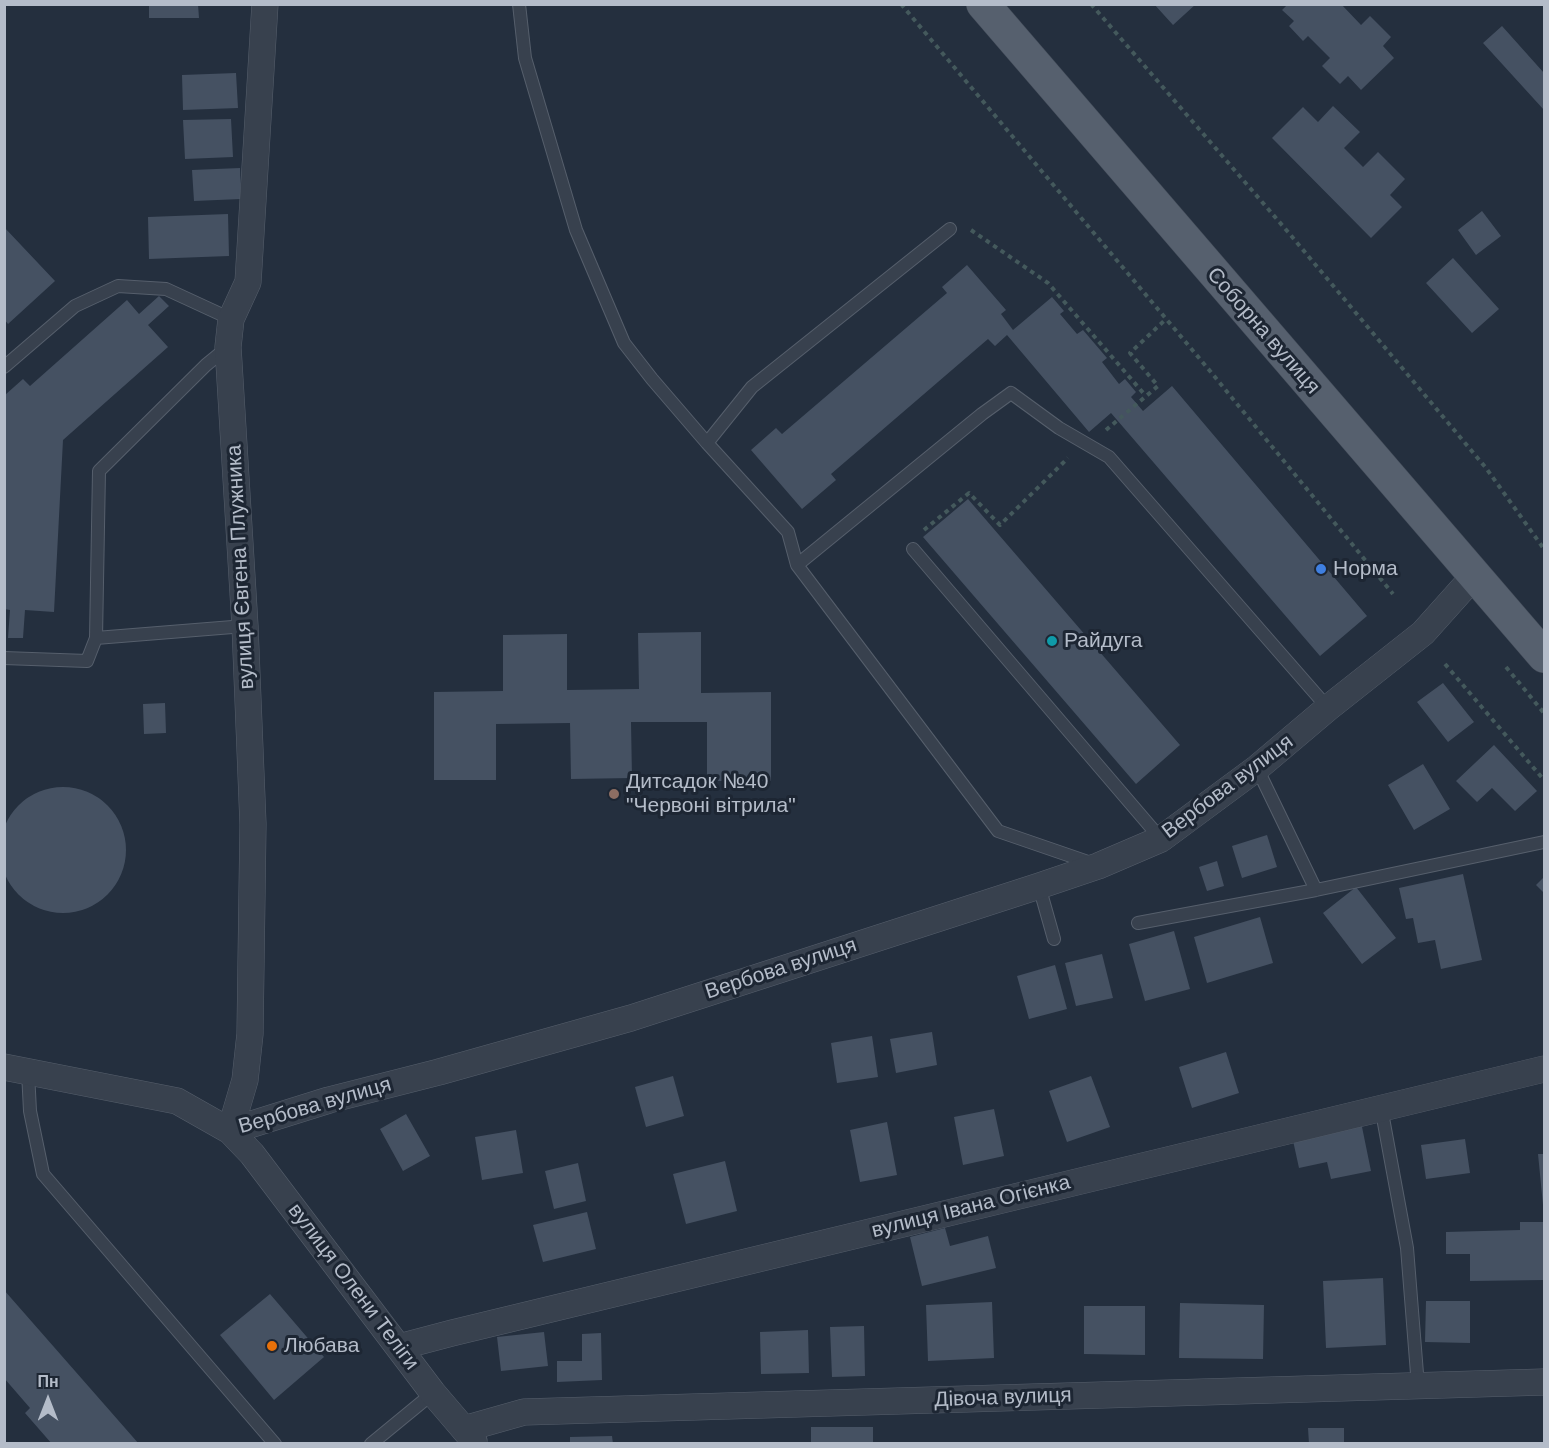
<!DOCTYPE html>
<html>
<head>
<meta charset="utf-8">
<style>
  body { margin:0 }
  #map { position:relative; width:1549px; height:1448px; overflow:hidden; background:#242f3e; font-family:Helvetica,sans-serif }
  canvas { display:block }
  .frame { position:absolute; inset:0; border:6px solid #b4bcc9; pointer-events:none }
  .north { position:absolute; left:18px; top:1370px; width:60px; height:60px; -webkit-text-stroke:4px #1d2633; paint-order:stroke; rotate:0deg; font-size:16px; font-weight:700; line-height:24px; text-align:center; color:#b4bcc9 }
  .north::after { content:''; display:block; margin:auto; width:21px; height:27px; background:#b4bcc9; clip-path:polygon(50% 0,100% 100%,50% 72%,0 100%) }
</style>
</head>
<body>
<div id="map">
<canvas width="1549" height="1448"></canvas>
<div class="frame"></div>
<div class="north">Пн</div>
</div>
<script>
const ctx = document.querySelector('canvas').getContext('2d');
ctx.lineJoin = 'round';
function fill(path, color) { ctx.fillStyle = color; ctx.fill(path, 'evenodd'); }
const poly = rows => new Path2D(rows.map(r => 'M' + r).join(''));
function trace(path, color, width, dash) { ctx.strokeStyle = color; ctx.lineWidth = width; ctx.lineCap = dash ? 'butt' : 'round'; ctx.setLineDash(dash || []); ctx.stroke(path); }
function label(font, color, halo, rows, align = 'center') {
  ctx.font = font + ' Helvetica,sans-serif'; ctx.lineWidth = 6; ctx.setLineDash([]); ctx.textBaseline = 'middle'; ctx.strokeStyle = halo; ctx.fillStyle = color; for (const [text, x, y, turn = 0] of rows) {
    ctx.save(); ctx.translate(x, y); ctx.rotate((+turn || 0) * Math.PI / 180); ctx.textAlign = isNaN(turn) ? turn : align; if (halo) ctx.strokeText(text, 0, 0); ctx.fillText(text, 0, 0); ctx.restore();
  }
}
const building = poly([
  [149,4,198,4,199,18,149,18],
  [1154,4,1196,4,1173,25],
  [1288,4,1341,4,1361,25,1370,16,1391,37,1383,46,1394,58,1361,90,1348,76,1340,84,1322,66,1330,58,1308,36,1303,41,1289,26,1294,21,1282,10],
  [1502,26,1544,73,1544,110,1483,43],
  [236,73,238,108,183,110,182,75],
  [1333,106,1360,132,1344,148,1363,167,1378,152,1405,179,1390,195,1402,207,1371,238,1272,138,1303,107,1318,122],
  [231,119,233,157,185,159,183,120],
  [240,168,241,199,194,201,192,170],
  [1482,211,1501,236,1476,255,1458,230],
  [228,214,229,256,149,259,148,217],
  [4,227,55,281,8,324,4,319],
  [1453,258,1499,309,1472,333,1426,283],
  [967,265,1006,310,1001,314,1013,330,1052,297,1064,311,1060,314,1077,334,1083,330,1107,358,1102,362,1119,384,1125,379,1136,392,1131,397,1143,411,1172,386,1367,616,1320,656,1111,413,1089,432,1007,335,995,346,988,339,831,474,836,480,802,509,751,450,776,428,782,434,947,293,942,287],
  [159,296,169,306,148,325,168,347,63,440,54,612,25,610,23,638,8,638,10,610,4,609,5,395,23,379,30,386,127,300,139,314],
  [968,499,1180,745,1136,784,923,537],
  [701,632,701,693,771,692,771,781,707,781,707,722,631,722,632,778,571,779,570,723,496,724,496,780,434,780,434,692,503,691,503,635,567,634,567,690,639,689,638,633],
  [1443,683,1474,722,1448,742,1417,702],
  [165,703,166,733,144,734,143,704],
  [1494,745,1537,791,1515,811,1492,788,1477,802,1456,781],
  [1423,764,1450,809,1414,830,1388,785],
  '0 850a63 63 0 1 1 126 0a63 63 0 1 1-126 0Z',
  [1267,835,1277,867,1242,878,1232,846],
  [1217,861,1224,886,1207,891,1199,867],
  [1463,874,1482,960,1441,969,1435,940,1418,943,1413,918,1406,919,1399,888],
  [1544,877,1544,893,1536,885],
  [1356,887,1396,938,1362,964,1323,913],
  [1260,917,1273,963,1207,983,1194,937],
  [1174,931,1190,989,1145,1001,1129,944],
  [1102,954,1113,998,1076,1006,1065,963],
  [1055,965,1067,1009,1029,1019,1017,976],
  [932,1032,937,1065,896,1073,890,1039],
  [872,1036,878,1077,837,1083,831,1043],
  [1226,1052,1239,1093,1192,1108,1179,1067],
  [673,1076,684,1116,646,1127,635,1087],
  [1091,1076,1110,1127,1067,1142,1049,1091],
  [994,1109,1004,1156,963,1165,954,1117],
  [406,1114,430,1156,403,1171,380,1129],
  [887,1122,897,1175,860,1182,850,1130],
  [1361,1122,1371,1171,1331,1179,1327,1162,1299,1168,1292,1136],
  [516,1130,523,1173,482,1180,475,1137],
  [1465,1139,1470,1173,1426,1179,1421,1145],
  [1538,1154,1544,1154,1544,1205,1543,1205],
  [725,1161,737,1211,686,1224,673,1174],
  [578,1163,586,1201,554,1209,545,1171],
  [587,1212,596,1249,543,1262,533,1225],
  [1520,1222,1544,1222,1544,1280,1470,1281,1470,1254,1446,1254,1446,1232,1520,1230],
  [945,1228,950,1246,988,1236,996,1268,922,1286,910,1237],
  [1383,1278,1386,1345,1326,1348,1323,1281],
  [4,1290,139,1444,52,1444,25,1413,30,1408,4,1378],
  [270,1294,324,1357,274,1400,220,1335],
  [1426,1301,1470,1301,1470,1343,1425,1342],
  [992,1302,994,1358,928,1361,926,1305],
  [1180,1303,1264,1305,1263,1359,1179,1358],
  [1084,1306,1145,1306,1145,1355,1084,1354],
  [864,1326,865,1376,832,1377,830,1327],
  [808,1330,809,1373,761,1374,760,1332],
  [544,1332,548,1366,501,1371,497,1337],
  [601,1333,602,1380,557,1382,557,1361,582,1361,582,1334],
  [811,1427,873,1427,873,1444,811,1444],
  [1308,1428,1344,1428,1344,1444,1309,1444],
  [612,1436,613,1444,570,1444,570,1437]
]);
const path = poly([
  [901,4,1210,371,1393,594],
  [1091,4,1288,232,1486,468,1544,549],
  [971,230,1048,283,1145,395],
  [1106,430,1158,386,1130,353,1166,319],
  [924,530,969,493,1000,525,1068,458],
  [1445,664,1544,780],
  [1506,667,1544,713]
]);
const service = poly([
  [519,4,525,58,576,230,624,343,652,379,707,443,788,532,797,565,998,831,1094,864],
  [4,367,75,306,118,286,166,289,231,319],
  [707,443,752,387,950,229],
  [913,549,1161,839],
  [797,565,982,414,1011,393,1059,428,1109,457,1328,708],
  [96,638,99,471,206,365,228,347],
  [4,658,87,661,96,638,245,626],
  [1257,768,1316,890],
  [1039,886,1054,939],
  [1138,923,1316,890,1544,842],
  [28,1072,30,1111,43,1174,275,1444],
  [1381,1107,1407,1248,1418,1386],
  [371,1444,433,1393]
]);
const minor = poly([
  [4,1067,177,1101,230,1131,252,1154,433,1393,474,1441],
  [230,1131,329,1100,439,1072,631,1018,1039,886,1098,866,1161,839,1257,768,1328,708,1423,633,1474,576],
  [230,1131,245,1080,250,1034,253,824,245,626,228,347,231,319,248,282,265,4],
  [399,1347,452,1333,1544,1069],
  [464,1429,524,1412,1544,1382]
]);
const primary = poly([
  [983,4,1544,656]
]);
const markers = [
  [1321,569,6,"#3f7fe0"],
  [1052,641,6,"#0f9aa8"],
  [614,794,6,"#8d6e63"],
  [272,1346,6,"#e8710a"]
];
const streetNames = [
  ["Соборна вулиця",1263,331,49],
  ["вулиця Євгена Плужника",241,567,-93],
  ["Вербова вулиця",1228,787,-37],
  ["Вербова вулиця",781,969,-18],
  ["Вербова вулиця",315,1106,-16],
  ["вулиця Івана Огієнка",971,1207,-14],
  ["вулиця Олени Теліги",353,1287,53],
  ["Дівоча вулиця",1003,1398,-2]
];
const poiNames = [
  ["Норма",1333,569],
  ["Райдуга",1064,641],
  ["Дитсадок №40",626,782],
  ["\"Червоні вітрила\"",626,806],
  ["Любава",284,1346]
];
fill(building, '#455162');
trace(service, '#565f6c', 14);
trace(minor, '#565f6c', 27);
trace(primary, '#414a57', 34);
trace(path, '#44595c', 4, [4.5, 4.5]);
trace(service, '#38414e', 12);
trace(minor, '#38414e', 26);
trace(primary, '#56606e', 33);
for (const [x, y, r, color] of markers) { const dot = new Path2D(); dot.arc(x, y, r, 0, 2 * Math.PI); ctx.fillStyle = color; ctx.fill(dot); trace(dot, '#1d2633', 2); }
label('21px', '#b4bcc9', '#1d2633', streetNames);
label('21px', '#b4bcc9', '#1d2633', poiNames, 'left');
</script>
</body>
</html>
